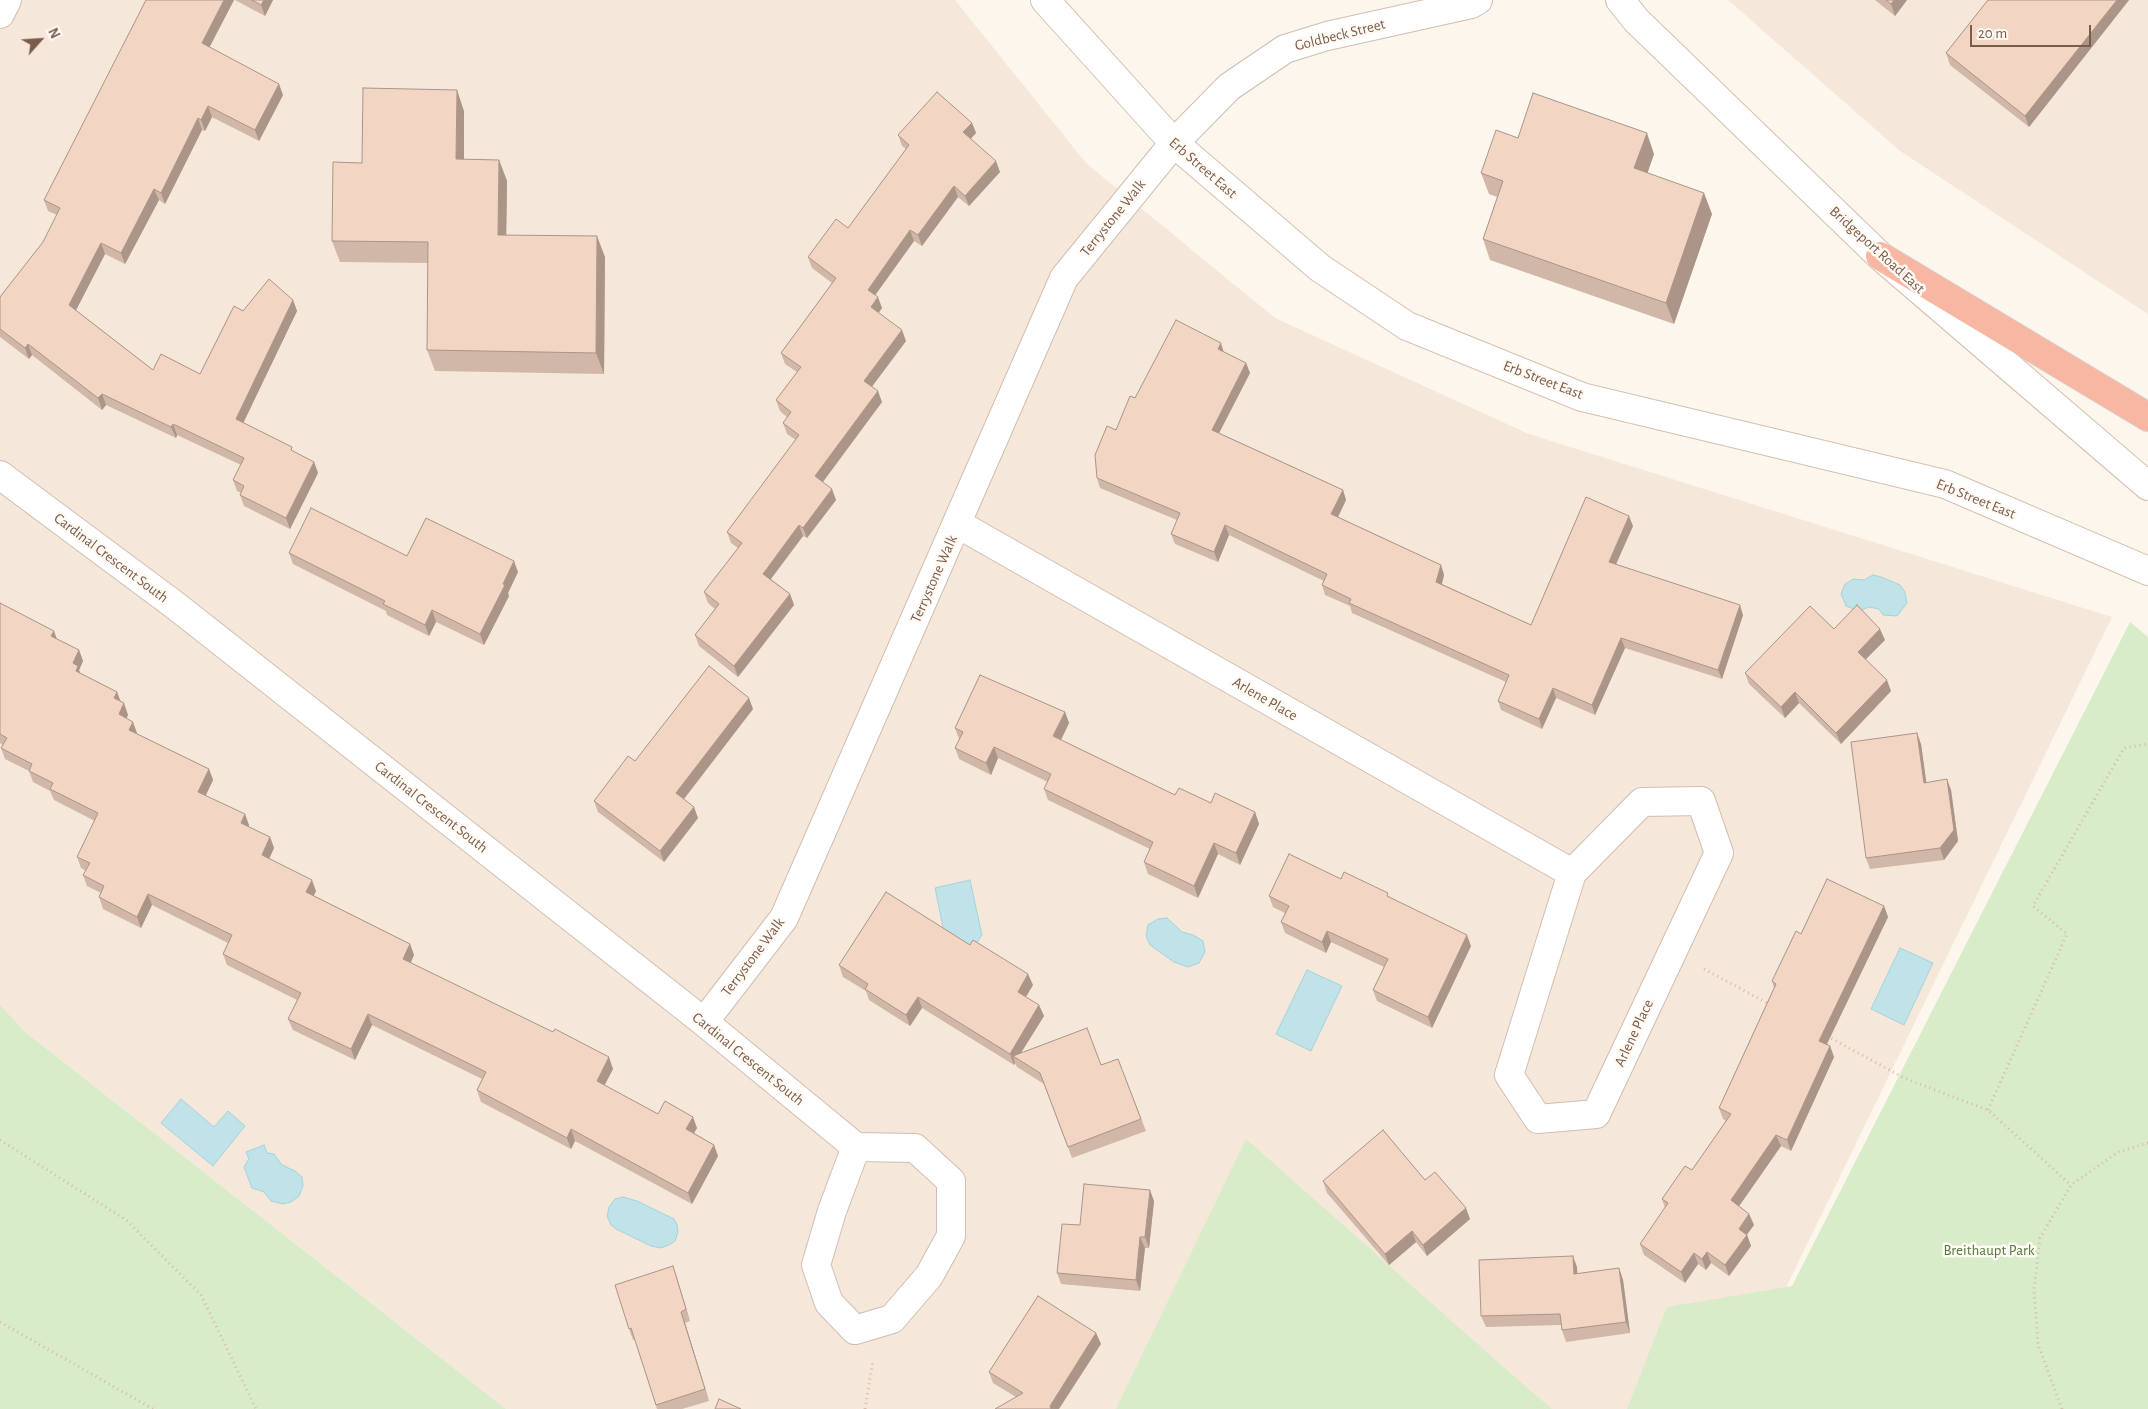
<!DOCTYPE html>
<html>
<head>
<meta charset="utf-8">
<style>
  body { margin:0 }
  #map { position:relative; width:2148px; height:1409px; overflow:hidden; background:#fdf6ec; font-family:"Alegreya Sans",sans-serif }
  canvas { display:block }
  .north { position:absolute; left:15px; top:15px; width:50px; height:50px; -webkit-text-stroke:4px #fffaf3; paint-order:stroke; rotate:64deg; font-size:14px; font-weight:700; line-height:20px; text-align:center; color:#7a5c4d }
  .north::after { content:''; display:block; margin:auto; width:18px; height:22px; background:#7a5c4d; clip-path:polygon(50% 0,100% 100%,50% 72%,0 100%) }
  .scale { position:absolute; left:1970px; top:25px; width:121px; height:22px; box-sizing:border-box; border:2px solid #7a5c4d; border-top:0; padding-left:6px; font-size:15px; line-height:18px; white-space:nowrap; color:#7a5c4d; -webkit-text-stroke:4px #fffaf3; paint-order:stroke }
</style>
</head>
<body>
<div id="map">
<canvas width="2148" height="1409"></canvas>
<div class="north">N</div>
<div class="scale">20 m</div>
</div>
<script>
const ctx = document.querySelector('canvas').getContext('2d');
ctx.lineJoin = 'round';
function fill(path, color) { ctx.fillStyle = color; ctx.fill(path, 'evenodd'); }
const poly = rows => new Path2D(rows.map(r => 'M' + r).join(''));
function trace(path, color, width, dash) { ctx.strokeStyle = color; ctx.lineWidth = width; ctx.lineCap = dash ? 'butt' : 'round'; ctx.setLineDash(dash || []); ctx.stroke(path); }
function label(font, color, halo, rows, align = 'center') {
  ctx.font = font + ' "Alegreya Sans",sans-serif'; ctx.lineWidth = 5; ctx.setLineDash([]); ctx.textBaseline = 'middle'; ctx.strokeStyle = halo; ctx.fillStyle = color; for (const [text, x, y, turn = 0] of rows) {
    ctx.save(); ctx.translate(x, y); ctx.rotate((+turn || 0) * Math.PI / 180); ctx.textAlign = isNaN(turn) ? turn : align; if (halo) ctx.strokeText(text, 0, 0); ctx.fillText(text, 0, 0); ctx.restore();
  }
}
const residential = poly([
  [0,0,955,0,1086,163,1275,318,1529,434,2112,617,1727,1409,506,1409,0,1012],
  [1728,0,2148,0,2148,314,1900,151]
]);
const green = poly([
  [2130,622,2148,637,2148,1409,1627,1409,1667,1307,1792,1286],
  [0,1005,24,1031,506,1409,0,1409],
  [1246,1139,1534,1394,1552,1409,1116,1409]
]);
const water = poly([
  [1873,575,1881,577,1900,585,1905,592,1907,603,1897,616,1883,615,1879,609,1869,607,1859,611,1846,606,1841,594,1845,584,1853,579,1864,580,1873,575],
  [970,880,982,935,964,963,934,943,943,927,935,888,970,880],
  [1167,918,1182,932,1193,935,1203,941,1205,952,1199,963,1188,967,1174,962,1150,945,1146,936,1148,925,1158,919,1167,918],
  [1900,948,1933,963,1904,1025,1871,1009,1900,948],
  [1307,970,1342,986,1311,1051,1276,1034,1307,970],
  [181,1099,214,1127,228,1111,245,1126,213,1166,161,1123,181,1099],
  [264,1145,267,1153,274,1154,282,1165,295,1171,302,1177,303,1186,299,1196,291,1202,283,1204,271,1201,264,1192,252,1188,244,1167,249,1159,246,1152,264,1145],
  [623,1197,637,1201,674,1219,677,1225,678,1232,675,1241,669,1245,661,1248,651,1246,616,1229,611,1225,607,1216,609,1207,615,1199,623,1197]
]);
const path = poly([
  [1704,969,1771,1005],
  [1827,1036,1906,1079,1988,1110,2071,1185],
  [1988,1110,2067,934,2033,906,2124,748,2148,744],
  [0,1140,126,1220,201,1295,256,1409],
  [0,1322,153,1409],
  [865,1409,873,1360],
  [2062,1409,2038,1344,2034,1290,2040,1238,2071,1185,2118,1152,2148,1143]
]);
const street = poly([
  [0,14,7,0],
  [0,475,176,606,704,1022,856,1147,915,1148,951,1181,951,1236,929,1276,892,1319,855,1330,829,1303,816,1265,832,1211,856,1147],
  [958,524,1572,873],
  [1701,801,1719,853,1596,1114,1538,1119,1509,1075,1572,873,1642,802,1701,801],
  [704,1022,784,918,1064,278,1174,143,1229,87,1285,49,1327,36,1471,4,1478,0]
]);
const secondary = poly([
  [1045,0,1174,143,1320,268,1407,326,1582,397,1945,484,2148,571],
  [1620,0,1636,20,1880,256,2148,486]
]);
const highway = poly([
  [1880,256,2148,417]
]);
const wall = poly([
  [234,0,209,47,283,95,259,141,212,117,205,131,202,130,165,204,159,200,125,264,105,254,76,310,153,370,200,374,243,311,293,300,297,311,243,422,294,452,314,462,318,473,290,529,244,506,240,495,241,493,237,491,233,480,241,465,177,435,176,438,106,405,102,410,32,355,29,359,0,337,0,297,43,242,57,215,48,211,44,200],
  [235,0,273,0,265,16],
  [1875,0,1907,0,1895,16],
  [1988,0,2129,0,2029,127,1950,65,1946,53],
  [464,111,464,159,499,160,507,181,506,235,605,257,604,374,435,371,427,350,428,263,340,262,332,241,362,163],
  [972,123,976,133,971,139,1000,172,969,206,958,197,922,246,914,241,875,295,882,308,878,313,906,341,872,386,882,402,823,482,836,500,807,538,803,536,771,579,790,594,794,605,738,677,699,646,695,635,715,609,708,603,704,592,738,548,731,543,727,532,796,440,787,434,783,423,787,417,780,411,776,400,797,372,785,364,781,353,832,283,812,268,808,257,848,228,906,149,902,146,898,135],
  [1518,138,1654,154,1647,173,1712,214,1674,324,1490,260,1483,239,1497,197,1489,194,1481,173],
  [1224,352,1246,363,1250,373,1219,433,1343,490,1346,500,1338,517,1441,565,1444,575,1442,584,1531,625,1633,526,1616,564,1743,615,1722,679,1625,648,1595,715,1556,698,1542,729,1501,710,1498,701,1506,682,1352,613,1350,606,1325,595,1322,585,1324,581,1229,535,1218,562,1175,544,1171,534,1177,520,1100,488,1097,478,1116,430],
  [289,553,407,556,518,572,508,593,509,596,484,645,436,622,429,636,387,615,386,611,293,564],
  [0,603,57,639,79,650,83,661,79,670,80,673,117,692,121,702,128,715,126,718,137,734,209,769,213,780,206,795,249,825,248,827,270,837,274,848,269,858,316,891,313,896,410,944,414,955,411,963,613,1069,604,1085,658,1114,697,1128,694,1133,714,1145,718,1156,692,1204,575,1141,571,1149,481,1102,477,1090,482,1079,372,1025,355,1060,293,1030,288,1019,297,1000,227,965,223,954,228,943,152,905,141,928,103,909,99,897,101,893,87,886,83,875,86,871,81,868,77,857,95,821,54,800,50,791,33,782,29,771,5,759,1,748,3,745,0,743],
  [1834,629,1885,640,1865,660,1891,691,1841,744,1799,703,1785,718,1749,684,1745,673],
  [753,709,684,799,698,818,664,862,598,812,594,801,635,761],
  [1065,712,1069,723,1061,740,1175,795,1255,812,1259,824,1240,865,1218,854,1198,898,1148,874,1144,862,1150,849,1048,800,1044,789,1048,782,998,758,991,775,959,759,955,748,959,739,955,728],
  [1921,744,1926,782,1951,790,1958,841,1944,860,1870,869,1866,858],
  [1341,879,1389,897,1471,946,1432,1028,1377,1001,1373,990,1384,967,1331,942,1326,953,1285,933,1281,922,1285,913,1273,907,1269,896],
  [1884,906,1888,917,1827,1044,1830,1046,1834,1057,1791,1151,1781,1146,1739,1206,1749,1214,1754,1225,1747,1234,1751,1246,1729,1276,1711,1263,1706,1270,1698,1264,1685,1283,1644,1255,1640,1244,1665,1208,1662,1199,1692,1170,1726,1121,1723,1119,1719,1108,1774,988,1772,981,1801,934],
  [839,965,1033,985,1026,997,1039,1005,1044,1016,1021,1053,1101,1065,1118,1059,1146,1131,1072,1158,1044,1084,1017,1067,1015,1063,1014,1065,922,1008,910,1026,869,1000,866,991,843,977],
  [1425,1180,1470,1219,1427,1256,1416,1242,1389,1265,1327,1193,1323,1181],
  [1154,1201,1149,1248,1145,1248,1140,1291,1061,1284,1057,1273,1080,1225],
  [673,1266,690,1321,685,1323,709,1401,682,1409,657,1409,635,1339,633,1340,629,1329],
  [1577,1267,1577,1274,1619,1268,1623,1280,1630,1333,1566,1342,1562,1330,1561,1325,1486,1327,1481,1316],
  [1096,1333,1101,1344,1016,1397,993,1383,989,1372]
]);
const shadedWall = poly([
  [224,0,234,0,206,54,202,43],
  [264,0,273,0,265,16,261,5],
  [1894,0,1907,0,1895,16,1891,4],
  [2117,0,2129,0,2029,127,2025,116],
  [279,84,283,95,259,141,255,130],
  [457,90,464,111,464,180,456,159],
  [208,106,212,117,205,131,201,120],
  [198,118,202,130,165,204,161,193],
  [972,123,976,133,967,142,963,132],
  [1647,133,1654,154,1642,189,1634,168],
  [499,160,507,181,506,255,498,235],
  [996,161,1000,172,969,206,965,196],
  [954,186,958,197,922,246,918,235],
  [154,189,159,200,125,264,121,253],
  [1704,193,1712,214,1674,324,1666,303],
  [910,230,914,241,871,301,868,290],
  [597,236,605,257,604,374,596,353],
  [101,243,105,254,73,316,69,305],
  [878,297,882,308,875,318,871,307],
  [293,300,297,311,240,430,236,419],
  [902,330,906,341,868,392,864,381],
  [1221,343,1224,353,1218,349],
  [28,344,32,355,29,359,25,348],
  [1246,363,1250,373,1216,439,1212,430],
  [878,391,882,402,819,487,815,476],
  [102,394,106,405,102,410,98,398],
  [173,424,177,435,176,438,171,427],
  [314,462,318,473,290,529,286,518],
  [832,489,836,500,807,538,803,528],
  [1343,490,1346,500,1335,523,1331,514],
  [1629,516,1633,526,1613,571,1609,562],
  [799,525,803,536,767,584,763,574],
  [1225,525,1229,535,1218,562,1214,552],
  [514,561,518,572,508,593,509,596,484,645,480,634],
  [1441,565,1444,575,1440,591,1436,582],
  [790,594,794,605,738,677,734,666],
  [1740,605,1743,615,1722,679,1718,670],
  [432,610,436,622,429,636,425,625],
  [1880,629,1885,640,1862,663,1858,652],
  [54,631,58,642,51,636],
  [1621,638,1625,648,1595,715,1592,705],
  [79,650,83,661,79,670,82,678,80,682,73,663],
  [1887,680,1891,691,1841,744,1836,733],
  [1553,688,1556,698,1542,729,1539,719],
  [117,692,121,703,114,698],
  [1795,692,1799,703,1785,718,1781,707],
  [749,698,753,709,680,804,676,793],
  [124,703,128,715,123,726,119,714],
  [1065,712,1069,723,1057,748,1053,736],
  [133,722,137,733,133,741,129,730],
  [1917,733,1921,744,1928,794,1924,783],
  [994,747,998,758,991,775,986,763],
  [209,769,213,780,202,803,198,792],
  [1947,779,1951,790,1958,841,1944,860,1940,848],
  [694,807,698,818,664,862,660,851],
  [1255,812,1259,824,1240,865,1236,853],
  [245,814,249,825,245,834,241,823],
  [270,837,274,848,266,866,262,855],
  [1214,843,1218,854,1198,898,1194,886],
  [312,880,316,891,310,903,306,892],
  [148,894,152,905,141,928,137,917],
  [1884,906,1888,917,1823,1052,1819,1041],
  [1327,931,1331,942,1326,953,1322,942],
  [1467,935,1471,946,1432,1028,1428,1017],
  [410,944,414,955,407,970,403,959],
  [1028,974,1033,985,1022,1003,1018,992],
  [918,997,922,1008,910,1026,906,1015],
  [1039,1005,1044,1016,1017,1059,1013,1056,1015,1063,1014,1065,1010,1054],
  [368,1014,372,1025,355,1060,351,1049],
  [1830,1046,1834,1057,1791,1151,1787,1140],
  [609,1057,613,1069,601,1092,597,1081],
  [693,1117,697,1128,690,1140,686,1129],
  [571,1129,575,1141,571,1149,567,1138],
  [1776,1135,1781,1146,1735,1212,1731,1200],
  [714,1145,718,1156,692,1204,688,1193],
  [1150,1190,1154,1201,1149,1248,1145,1237],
  [1466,1208,1470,1219,1427,1256,1423,1245],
  [1749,1214,1754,1225,1743,1240,1739,1229],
  [1412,1231,1416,1242,1389,1265,1385,1254],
  [1747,1235,1751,1246,1729,1276,1725,1265],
  [1140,1237,1145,1248,1140,1291,1136,1280],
  [1707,1252,1711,1263,1706,1270,1702,1259],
  [1694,1253,1698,1264,1685,1283,1681,1272],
  [1573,1256,1577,1267,1578,1286,1574,1274],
  [673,1266,677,1278,690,1321,686,1309],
  [1619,1268,1623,1280,1630,1333,1626,1322],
  [681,1312,685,1323,709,1401,705,1389],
  [1096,1333,1101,1344,1059,1409,1051,1409,1050,1406]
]);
const building = poly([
  [146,0,224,0,202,43,279,84,255,130,208,106,201,120,198,118,161,193,154,189,121,253,101,243,69,305,153,370,161,354,200,374,234,306,243,311,269,279,293,300,236,419,292,447,291,450,314,462,286,518,240,495,244,486,233,480,244,458,173,424,171,427,102,394,98,398,28,344,25,348,0,329,0,297,43,242,60,208,44,200,146,0],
  [252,0,264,0,261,5,252,0],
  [1886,0,1894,0,1891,4,1886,0],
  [1988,0,2117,0,2025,116,1946,53,1988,0],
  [363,88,457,90,456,159,499,160,498,235,597,236,596,353,427,350,428,242,332,241,333,162,362,163,363,88],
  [937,92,972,123,963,132,996,161,965,196,954,186,918,235,910,230,868,290,878,297,871,307,902,330,864,381,878,391,815,476,832,489,803,528,799,525,763,574,790,594,734,666,695,635,719,604,704,592,742,543,727,532,799,435,783,423,791,412,776,400,801,367,781,353,836,278,808,257,836,219,848,228,909,145,898,135,937,92],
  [1533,93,1647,133,1634,168,1704,193,1666,303,1483,239,1503,181,1481,173,1496,130,1518,138,1533,93],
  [1176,320,1221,343,1218,349,1246,363,1212,430,1343,490,1331,514,1441,565,1436,582,1531,625,1586,497,1629,516,1609,562,1740,605,1718,670,1621,638,1592,705,1553,688,1539,719,1498,701,1509,675,1349,603,1351,599,1322,585,1327,574,1225,525,1214,552,1171,534,1180,513,1097,478,1095,455,1107,426,1116,430,1130,396,1135,398,1176,320],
  [311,508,407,556,426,518,514,561,503,584,505,585,480,634,432,610,425,625,383,604,385,601,289,553,311,508],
  [0,603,54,631,51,636,79,650,73,663,78,666,76,671,117,692,114,698,124,703,119,714,133,722,129,730,209,769,198,792,245,814,241,823,270,837,262,855,312,880,306,892,410,944,403,959,553,1032,555,1029,609,1057,597,1081,658,1114,665,1101,693,1117,686,1129,714,1145,688,1193,571,1129,567,1138,477,1090,486,1072,368,1014,351,1049,288,1019,301,993,223,954,232,935,148,894,137,917,99,897,104,886,83,875,90,863,77,857,98,813,50,789,53,783,29,771,32,764,1,748,7,738,0,734,0,603],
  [1857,605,1880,629,1858,652,1887,680,1836,733,1795,692,1781,707,1745,673,1810,606,1834,629,1857,605],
  [709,666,749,698,676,793,694,807,660,851,594,801,628,756,635,761,709,666],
  [980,675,1065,712,1053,736,1175,795,1179,788,1211,803,1215,793,1255,812,1236,853,1214,843,1194,886,1144,862,1153,842,1044,789,1051,774,994,747,986,763,955,748,963,732,955,728,980,675],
  [1917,733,1924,783,1947,779,1954,830,1940,848,1866,858,1851,742,1917,733],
  [1289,854,1341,879,1344,872,1388,893,1387,896,1467,935,1428,1017,1373,990,1388,959,1327,931,1322,942,1281,922,1289,906,1269,896,1289,854],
  [1827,879,1884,906,1819,1041,1830,1046,1787,1140,1776,1135,1731,1200,1749,1214,1739,1229,1747,1235,1725,1265,1707,1252,1702,1259,1694,1253,1681,1272,1640,1244,1668,1203,1662,1199,1685,1166,1692,1170,1731,1114,1719,1108,1776,984,1772,981,1796,931,1801,934,1827,879],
  [886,892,970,945,973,940,1028,974,1018,992,1039,1005,1010,1054,918,997,906,1015,865,989,868,984,839,965,886,892],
  [1087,1028,1101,1065,1118,1059,1141,1119,1068,1147,1040,1073,1013,1056,1087,1028],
  [1383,1130,1425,1180,1435,1172,1466,1208,1423,1245,1412,1231,1385,1254,1323,1181,1383,1130],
  [1084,1184,1150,1190,1145,1237,1140,1237,1136,1280,1057,1273,1062,1224,1080,1225,1084,1184],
  [1573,1256,1574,1274,1619,1268,1626,1322,1562,1330,1560,1314,1481,1316,1479,1260,1573,1256],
  [673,1266,686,1309,681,1312,705,1389,656,1405,631,1328,629,1329,615,1285,673,1266],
  [1038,1296,1096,1333,1050,1406,1051,1409,995,1409,1023,1393,989,1372,1038,1296],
  [719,1399,741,1409,715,1409,719,1399]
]);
const streetNames = [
  ["Goldbeck Street",1340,35,-14],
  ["Erb Street East",1203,168,41],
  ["Terrystone Walk",1113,218,-51],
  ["Bridgeport Road East",1877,250,42],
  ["Erb Street East",1543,380,21],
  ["Erb Street East",1976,499,22],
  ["Cardinal Crescent South",111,558,37],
  ["Terrystone Walk",934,579,-66],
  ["Arlene Place",1265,699,30],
  ["Cardinal Crescent South",431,807,38],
  ["Terrystone Walk",753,957,-53],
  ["Arlene Place",1634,1033,-65],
  ["Cardinal Crescent South",748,1059,39]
];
const parkNames = [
  ["Breithaupt Park",1989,1250]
];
fill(residential, '#f5e8da');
fill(green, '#d8ecc9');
fill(water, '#bfe3e8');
trace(water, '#a5d3da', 1);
trace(street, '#d1beb0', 30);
trace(secondary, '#d6c0b0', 30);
trace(highway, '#dad1cd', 30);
trace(path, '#d9b8a5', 3, [1, 4]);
trace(street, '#fff', 28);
trace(secondary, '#fff', 28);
trace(highway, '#f7b7a3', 28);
fill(wall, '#d1b7a8');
fill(shadedWall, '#aa9588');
fill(building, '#f3d5c3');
trace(building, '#aa9588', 1);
label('15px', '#7a5c4d', '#fffaf3', streetNames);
label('15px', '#537a41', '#fffaf3', parkNames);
</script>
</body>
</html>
